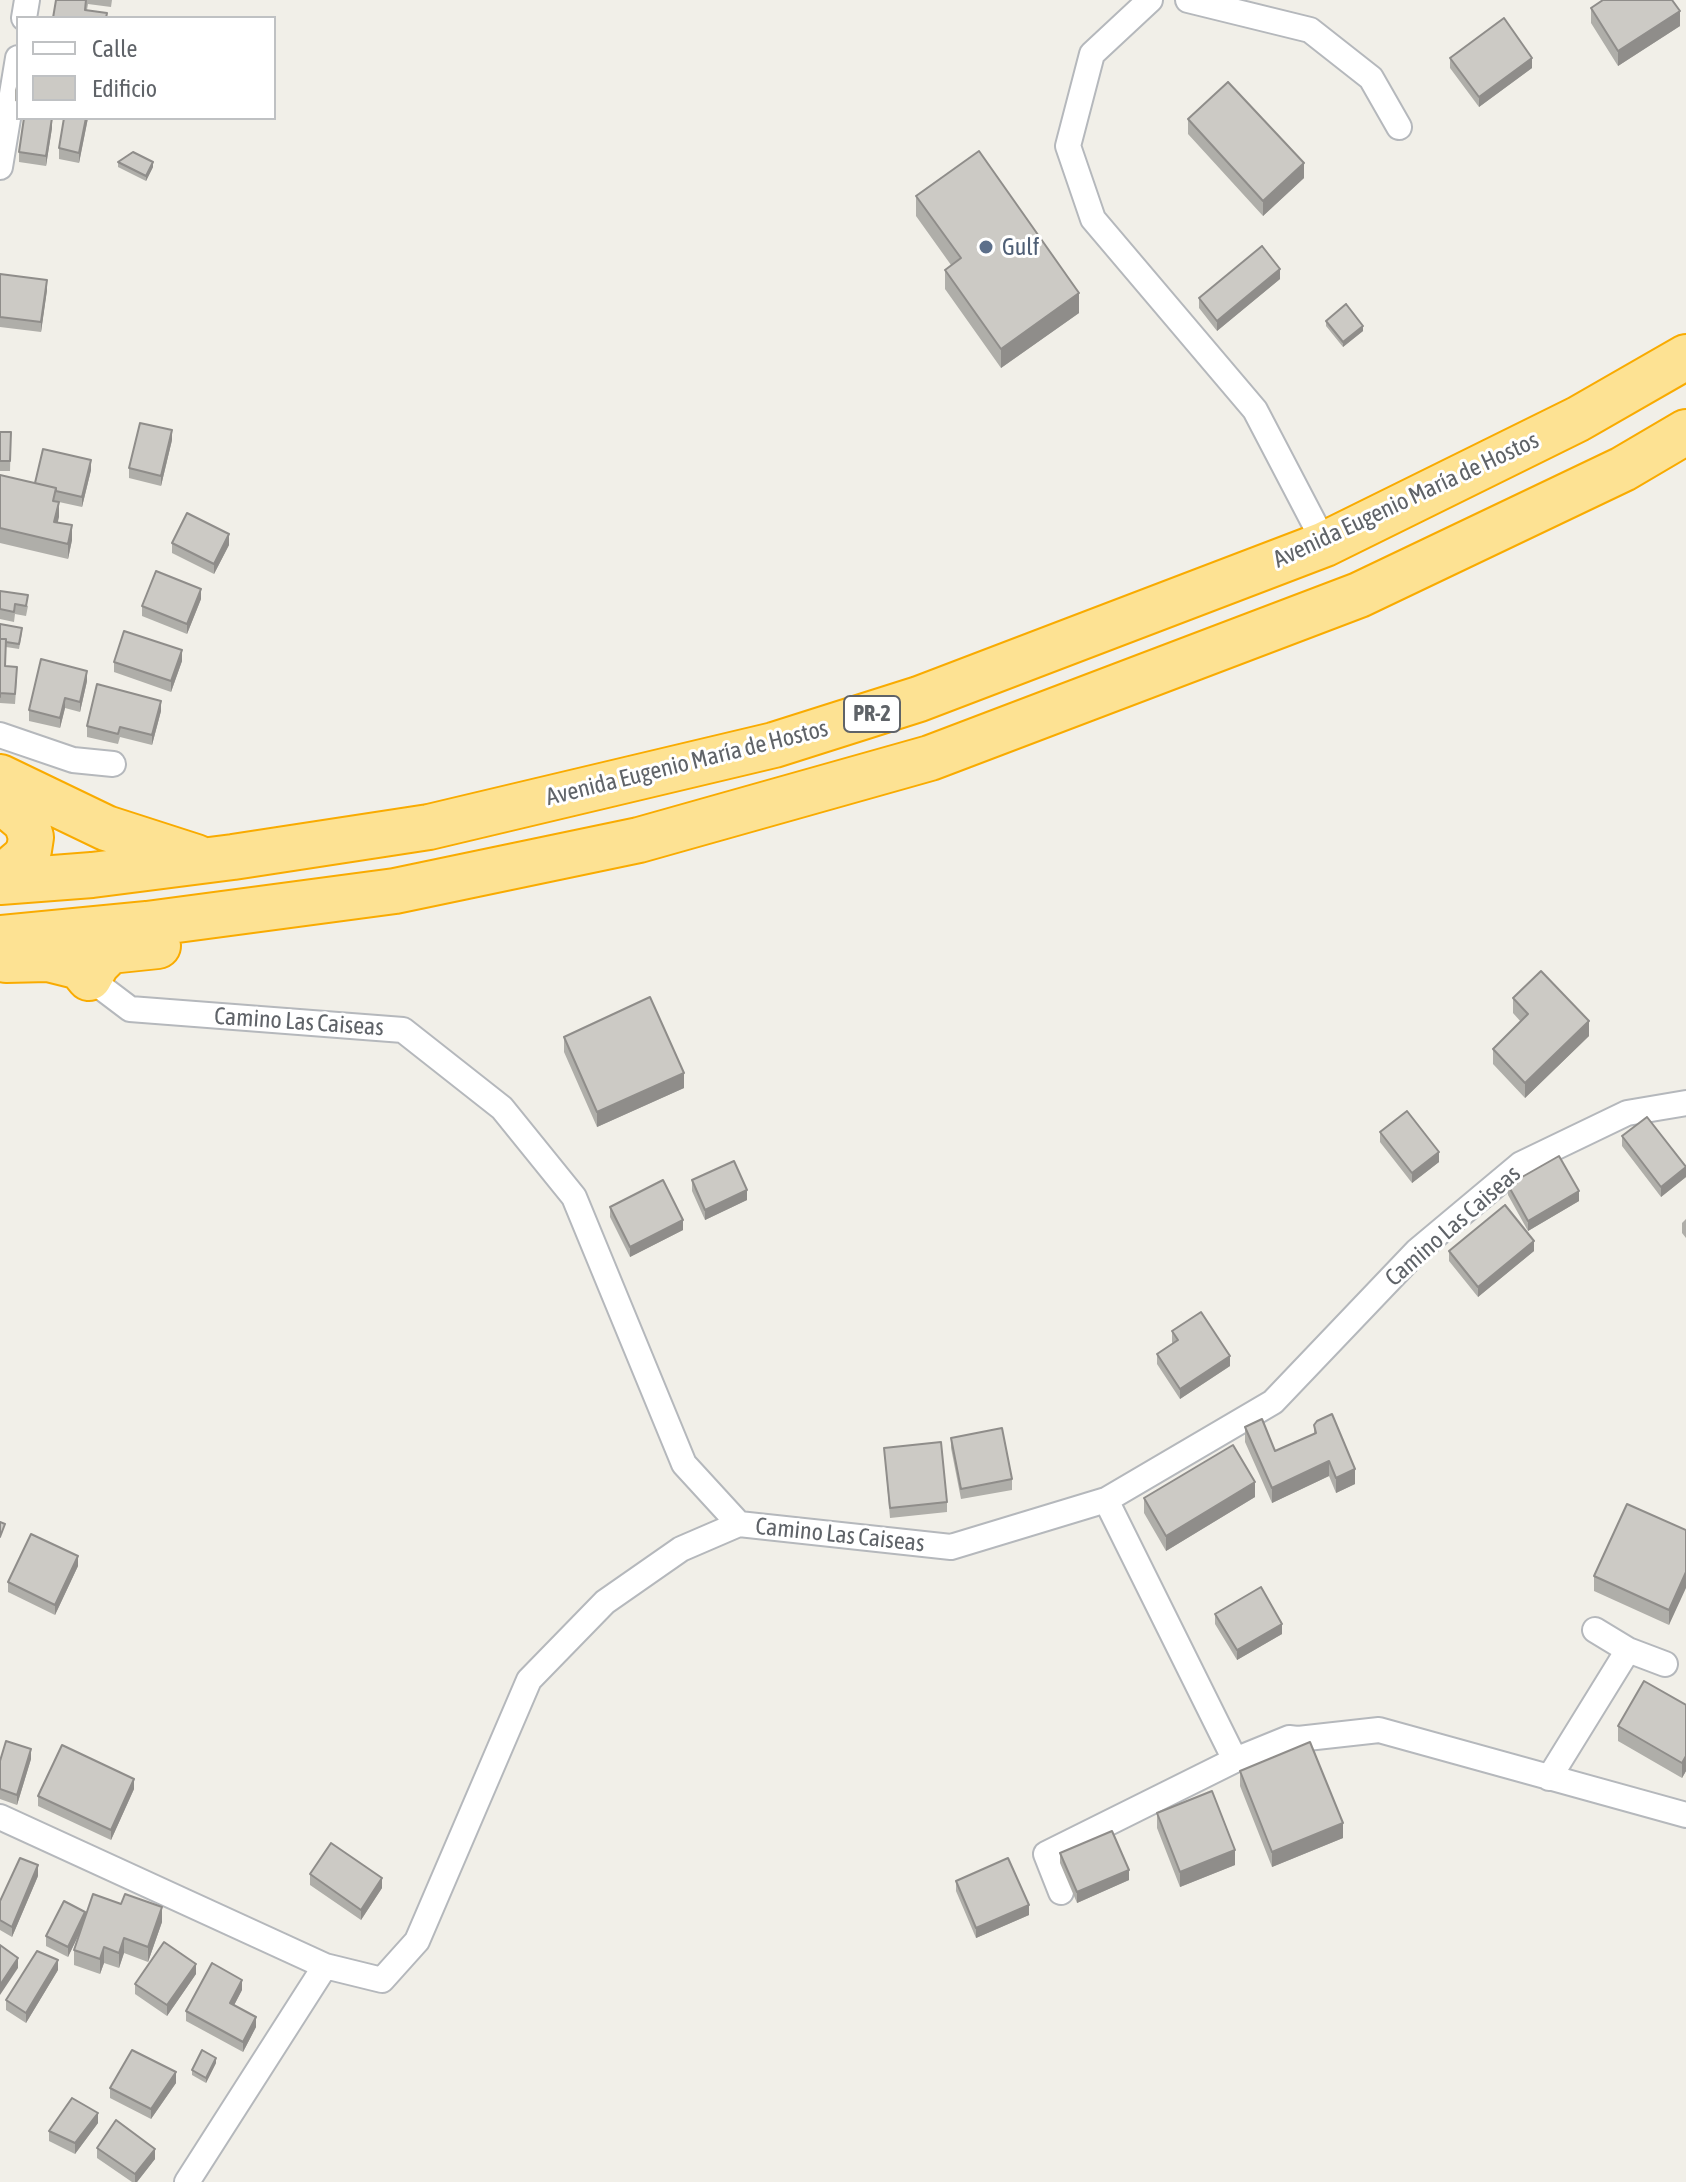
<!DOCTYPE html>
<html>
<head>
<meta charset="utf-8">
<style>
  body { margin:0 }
  #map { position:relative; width:1686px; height:2182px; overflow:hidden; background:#f1efe8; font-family:"Asap Condensed",sans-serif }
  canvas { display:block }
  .legend { position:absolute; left:16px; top:16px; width:260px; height:104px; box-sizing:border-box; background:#fff; border:2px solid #bfc1c3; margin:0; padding:10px 14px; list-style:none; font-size:24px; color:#5f6368 }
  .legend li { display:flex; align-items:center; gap:16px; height:40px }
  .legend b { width:40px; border:2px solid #bfc1c3 }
</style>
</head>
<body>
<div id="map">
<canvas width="1686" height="2182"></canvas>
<ul class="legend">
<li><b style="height:10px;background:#fff"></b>Calle</li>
<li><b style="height:22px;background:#cccac5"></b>Edificio</li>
</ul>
</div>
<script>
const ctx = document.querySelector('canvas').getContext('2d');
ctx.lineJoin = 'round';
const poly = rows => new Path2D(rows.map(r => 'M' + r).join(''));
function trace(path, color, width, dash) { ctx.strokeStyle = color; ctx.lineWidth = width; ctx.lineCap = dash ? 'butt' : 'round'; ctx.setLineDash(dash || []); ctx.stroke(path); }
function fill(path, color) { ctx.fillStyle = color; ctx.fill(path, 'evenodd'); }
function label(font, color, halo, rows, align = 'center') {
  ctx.font = font + ' "Asap Condensed",sans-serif'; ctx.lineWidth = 6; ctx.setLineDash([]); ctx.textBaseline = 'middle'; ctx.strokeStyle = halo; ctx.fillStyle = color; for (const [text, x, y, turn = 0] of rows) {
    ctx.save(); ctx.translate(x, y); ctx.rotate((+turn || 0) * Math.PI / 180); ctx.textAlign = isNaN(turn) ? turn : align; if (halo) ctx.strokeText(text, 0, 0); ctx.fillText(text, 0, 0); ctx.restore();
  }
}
const street = poly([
  [1150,0,1092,54,1068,146,1093,219,1255,410,1325,544],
  [1188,0,1310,30,1371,78,1399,127],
  [24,18,27,0],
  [0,167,18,58],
  [0,735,73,760,113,764],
  [89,978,130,1009,403,1030,502,1108,574,1197,684,1464,739,1524,951,1547,1106,1500,1273,1402,1417,1251,1521,1164,1627,1113,1686,1103],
  [1106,1500,1235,1760],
  [1595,1630,1628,1650,1665,1664],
  [1549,1778,1628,1650],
  [0,1817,325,1966,382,1980,417,1941,529,1680,605,1602,681,1549,739,1524],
  [1061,1892,1046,1854,1235,1760,1289,1738,1298,1739,1379,1730,1686,1815],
  [187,2182,325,1966]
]);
const highway = poly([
  [0,777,106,828,196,857],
  [0,800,26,822,31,837,29,850,24,858,0,879],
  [0,882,92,875,233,857,429,827,774,745,919,699,1325,544,1578,419,1686,357],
  [0,938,147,924,395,891,639,840,930,758,1359,595,1623,469,1686,432],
  [6,960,48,959,80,967,89,978,97,964,110,951,158,946]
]);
const wall = poly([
  [56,0,112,0,111,7,88,4,87,10,107,18],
  [1591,8,1680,26,1618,66,1591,23],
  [1450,58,1532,68,1479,107,1450,68],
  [18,80,18,102,15,101,15,90],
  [88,118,79,163,59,159,59,148],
  [1188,119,1304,178,1263,216,1188,134],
  [52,128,46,166,19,162,19,152],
  [118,162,153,167,146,181,118,167],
  [916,196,1079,313,1001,368,945,289,945,270,951,265,916,216],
  [0,274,47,290,41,332,0,327],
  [1280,279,1217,331,1199,308,1199,298],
  [1326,321,1363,331,1343,347,1326,326],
  [0,432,11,432,10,471,0,471],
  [172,440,161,486,129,478,129,468],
  [91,470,82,507,59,502,58,522,72,540,68,559,0,543,0,475,35,483],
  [172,543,229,545,214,574,172,553],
  [0,591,28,606,26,616,15,614,14,622,0,619],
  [201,599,187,634,142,616,142,606],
  [0,624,22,633,19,649,6,647,5,666,17,677,15,704,0,703,0,707],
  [182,661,171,692,114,672,114,662],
  [87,681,80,712,65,708,60,728,29,721,29,710],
  [161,711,152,745,120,737,118,744,87,737,87,726],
  [1513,998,1589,1036,1525,1098,1493,1064,1493,1049,1521,1022,1513,1013],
  [564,1037,684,1088,597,1127,564,1052],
  [1380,1132,1439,1162,1412,1183,1380,1142],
  [1622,1136,1686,1177,1661,1197,1622,1146],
  [692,1180,747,1200,705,1220,692,1191],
  [1508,1185,1579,1201,1528,1231,1508,1195],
  [610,1207,683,1230,630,1257,610,1217],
  [1686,1219,1686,1238,1682,1233,1682,1223],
  [1449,1251,1534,1251,1478,1297,1449,1261],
  [1172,1331,1230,1366,1180,1399,1157,1364,1157,1354,1173,1344,1172,1342],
  [1314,1425,1355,1484,1336,1493,1329,1476,1272,1503,1245,1442,1245,1427,1275,1451,1314,1434],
  [951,1438,1012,1479,1012,1490,961,1499,951,1448],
  [884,1448,947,1502,947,1512,890,1518],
  [1255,1497,1166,1551,1144,1513,1144,1498],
  [1686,1530,1669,1625,1594,1591,1594,1576],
  [78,1566,55,1615,8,1592,8,1582],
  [1215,1614,1282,1634,1237,1660,1215,1624],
  [1686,1705,1686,1771,1682,1778,1618,1741,1618,1726],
  [31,1759,17,1805,0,1799,0,1761],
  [1240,1771,1343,1838,1272,1867,1240,1786],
  [134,1789,111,1840,38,1806,38,1796],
  [1157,1813,1235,1865,1180,1887,1157,1828],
  [1060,1853,1129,1880,1077,1903,1060,1863],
  [310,1874,382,1888,361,1920,310,1885],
  [38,1876,12,1937,0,1930,0,1901],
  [956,1881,1029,1915,976,1938,956,1891],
  [85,1919,162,1922,148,1962,124,1953,119,1968,104,1963,100,1974,74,1965,74,1950,80,1931,68,1957,46,1946,46,1936],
  [58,1970,26,2023,6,2010,6,2000],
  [196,1974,167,2016,135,1994,135,1984],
  [242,1990,234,2005,256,2027,243,2052,186,2021,186,2011],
  [216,2063,206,2083,192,2075,192,2070],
  [176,2083,151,2119,110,2098,110,2088],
  [98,2123,75,2154,49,2141,49,2131],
  [97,2148,155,2159,137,2182,132,2182,97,2158]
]);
const shadedWall = poly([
  [1680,11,1680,26,1618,66,1618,51],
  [1532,58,1532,68,1479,107,1479,97],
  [52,118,52,128,46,166,46,156],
  [86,118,88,118,79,163,79,153],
  [153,162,153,167,146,181,146,176],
  [1304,163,1304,178,1263,216,1263,201],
  [1280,269,1280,279,1217,331,1217,321],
  [47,280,47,290,41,332,41,322],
  [1079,293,1079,313,1001,368,1001,349],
  [1363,326,1363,331,1343,347,1343,342],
  [172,430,172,440,161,486,161,476],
  [91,460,91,470,82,507,82,497],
  [59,502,59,517,54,537,54,522],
  [72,525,72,540,68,559,68,544],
  [229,534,229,545,214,574,214,564],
  [201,589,201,599,187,634,187,624],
  [182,650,182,661,171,692,171,681],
  [87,671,87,681,80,712,80,702],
  [65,698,65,708,60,728,60,718],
  [161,701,161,711,152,745,152,735],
  [1589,1021,1589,1036,1525,1098,1525,1083],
  [684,1073,684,1088,597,1127,597,1112],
  [1439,1152,1439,1162,1412,1183,1412,1173],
  [1686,1167,1686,1177,1661,1197,1661,1187],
  [747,1190,747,1200,705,1220,705,1210],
  [1579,1191,1579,1201,1528,1231,1528,1221],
  [683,1220,683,1230,630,1257,630,1247],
  [1534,1241,1534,1251,1478,1297,1478,1287],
  [1230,1356,1230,1366,1180,1399,1180,1389],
  [1329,1461,1329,1476,1272,1503,1272,1488],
  [1355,1469,1355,1484,1336,1493,1336,1478],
  [1255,1482,1255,1497,1166,1551,1166,1536],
  [78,1556,78,1566,55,1615,55,1605],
  [1686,1572,1686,1588,1669,1625,1669,1610],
  [1282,1624,1282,1634,1237,1660,1237,1650],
  [31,1749,31,1759,17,1805,17,1795],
  [1686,1756,1686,1771,1682,1778,1682,1763],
  [134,1779,134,1789,111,1840,111,1830],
  [1343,1823,1343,1838,1272,1867,1272,1852],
  [1235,1850,1235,1865,1180,1887,1180,1872],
  [38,1865,38,1876,12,1937,12,1927],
  [1129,1870,1129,1880,1077,1903,1077,1892],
  [382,1878,382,1888,361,1920,361,1910],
  [1029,1905,1029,1915,976,1938,976,1928],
  [162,1907,162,1922,148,1962,148,1947],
  [85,1912,85,1922,68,1957,68,1947],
  [124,1938,124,1953,119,1968,119,1953],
  [104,1947,104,1963,100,1974,100,1959],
  [18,1958,18,1968,0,1995,0,1985],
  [58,1960,58,1970,26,2023,26,2013],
  [196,1964,196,1974,167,2016,167,2005],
  [242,1980,242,1990,230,2013,230,2003],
  [256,2017,256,2027,243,2052,243,2042],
  [216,2058,216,2063,206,2083,206,2078],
  [176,2072,176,2083,151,2119,151,2109],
  [98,2113,98,2123,75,2154,75,2143],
  [155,2149,155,2159,137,2182,135,2182,135,2174]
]);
const building = poly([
  [56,0,86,0,85,10,107,13,106,18,53,18,56,0],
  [1603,0,1672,0,1680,11,1618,51,1591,8,1603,0],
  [1504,18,1532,58,1479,97,1450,58,1504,18],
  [1228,82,1304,163,1263,201,1188,119,1228,82],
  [24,118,52,118,46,156,19,152,24,118],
  [64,118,86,118,79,153,59,148,64,118],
  [979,151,1079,293,1001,349,945,270,961,258,916,196,979,151],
  [133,152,153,162,146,176,118,162,133,152],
  [1262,246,1280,269,1217,321,1199,298,1262,246],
  [0,274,47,280,41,322,0,317,0,274],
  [1346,304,1363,326,1343,342,1326,321,1346,304],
  [140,423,172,430,161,476,129,468,140,423],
  [0,432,11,432,10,461,0,461,0,432],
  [43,449,91,460,82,497,56,491,56,488,35,483,43,449],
  [0,475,56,488,53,501,59,502,54,522,72,525,68,544,0,528,0,475],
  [187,513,229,534,214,564,172,543,187,513],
  [156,571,201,589,187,624,142,606,156,571],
  [0,591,28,595,26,606,15,604,14,612,0,609,0,591],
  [0,624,22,628,19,644,6,642,6,639,0,639,0,624],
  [124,631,182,650,171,681,114,662,124,631],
  [0,639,6,639,5,666,17,667,15,694,0,693,0,697,0,639],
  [41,659,87,671,80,702,65,698,60,718,29,710,41,659],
  [97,684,161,701,152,735,120,727,118,734,87,726,97,684],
  [1541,971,1589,1021,1525,1083,1493,1049,1528,1014,1513,998,1541,971],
  [650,997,684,1073,597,1112,564,1037,650,997],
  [1407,1111,1439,1152,1412,1173,1380,1132,1407,1111],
  [1647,1117,1686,1167,1661,1187,1622,1136,1647,1117],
  [1559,1156,1579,1191,1528,1221,1508,1185,1559,1156],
  [734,1161,747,1190,705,1210,692,1180,734,1161],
  [663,1180,683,1220,630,1247,610,1207,663,1180],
  [1505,1205,1534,1241,1478,1287,1449,1251,1505,1205],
  [1201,1312,1230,1356,1180,1389,1157,1354,1178,1340,1172,1331,1201,1312],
  [1332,1414,1355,1469,1336,1478,1329,1461,1272,1488,1245,1427,1262,1419,1275,1451,1316,1433,1314,1425,1317,1421,1332,1414],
  [1002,1428,1012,1479,961,1489,951,1438,1002,1428],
  [941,1442,947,1502,890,1508,884,1448,941,1442],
  [1233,1445,1255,1482,1166,1536,1144,1498,1233,1445],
  [1627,1504,1686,1530,1686,1572,1669,1610,1594,1576,1627,1504],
  [0,1522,5,1524,0,1537,0,1522],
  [31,1534,78,1556,55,1605,8,1582,31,1534],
  [1261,1587,1282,1624,1237,1650,1215,1614,1261,1587],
  [1644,1681,1686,1705,1686,1756,1682,1763,1618,1726,1644,1681],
  [6,1741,31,1749,17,1795,0,1789,0,1761,6,1741],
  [1310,1742,1343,1823,1272,1852,1240,1771,1310,1742],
  [62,1745,134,1779,111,1830,38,1796,62,1745],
  [1212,1791,1235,1850,1180,1872,1157,1813,1212,1791],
  [1112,1831,1129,1870,1077,1892,1060,1853,1112,1831],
  [331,1843,382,1878,361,1910,310,1874,331,1843],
  [20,1858,38,1865,12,1927,0,1920,0,1901,20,1858],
  [1008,1858,1029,1905,976,1928,956,1881,1008,1858],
  [93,1894,121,1904,125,1894,162,1907,148,1947,124,1938,119,1953,104,1947,100,1959,74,1950,93,1894],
  [64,1901,85,1912,68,1947,46,1936,64,1901],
  [164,1942,196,1964,167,2005,135,1984,164,1942],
  [0,1945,18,1958,0,1985,0,1945],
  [37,1951,58,1960,26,2013,6,2000,37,1951],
  [212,1963,242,1980,230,2003,256,2017,243,2042,186,2011,212,1963],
  [132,2050,176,2072,151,2109,110,2088,132,2050],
  [202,2050,216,2058,206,2078,192,2070,202,2050],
  [72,2098,98,2113,75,2143,49,2131,72,2098],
  [116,2120,155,2149,135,2174,97,2148,116,2120]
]);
const markers = [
  [986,247,8,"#5c6f8a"]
];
const shields = [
  [872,714,56]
];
const shieldNames = [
  ["PR-2",872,714]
];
const serviceNames = [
  ["Gulf",1002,247]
];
const streetNames = [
  ["Avenida Eugenio María de Hostos",1406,500,-25],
  ["Avenida Eugenio María de Hostos",687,763,-14],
  ["Camino Las Caiseas",299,1022,4],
  ["Camino Las Caiseas",1453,1226,-41],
  ["Camino Las Caiseas",840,1535,6]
];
trace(street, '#b5b8bc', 28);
trace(highway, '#f9ab00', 48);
trace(street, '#fff', 24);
trace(highway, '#fde293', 44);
fill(wall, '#afaea9');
fill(shadedWall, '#8f8d8a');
fill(building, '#cccac5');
trace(building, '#8f8d8a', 2);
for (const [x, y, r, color] of markers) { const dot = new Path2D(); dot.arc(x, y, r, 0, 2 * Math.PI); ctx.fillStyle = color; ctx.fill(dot); trace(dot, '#fff', 3); }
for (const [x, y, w] of shields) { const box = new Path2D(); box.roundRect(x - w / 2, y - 18, w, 36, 6); ctx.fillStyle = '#fff'; ctx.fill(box); trace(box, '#5f6368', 2); }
label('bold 22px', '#5f6368', null, shieldNames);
label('24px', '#4e5e75', '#fff', serviceNames, 'left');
label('24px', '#5f6368', '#fff', streetNames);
</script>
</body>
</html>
